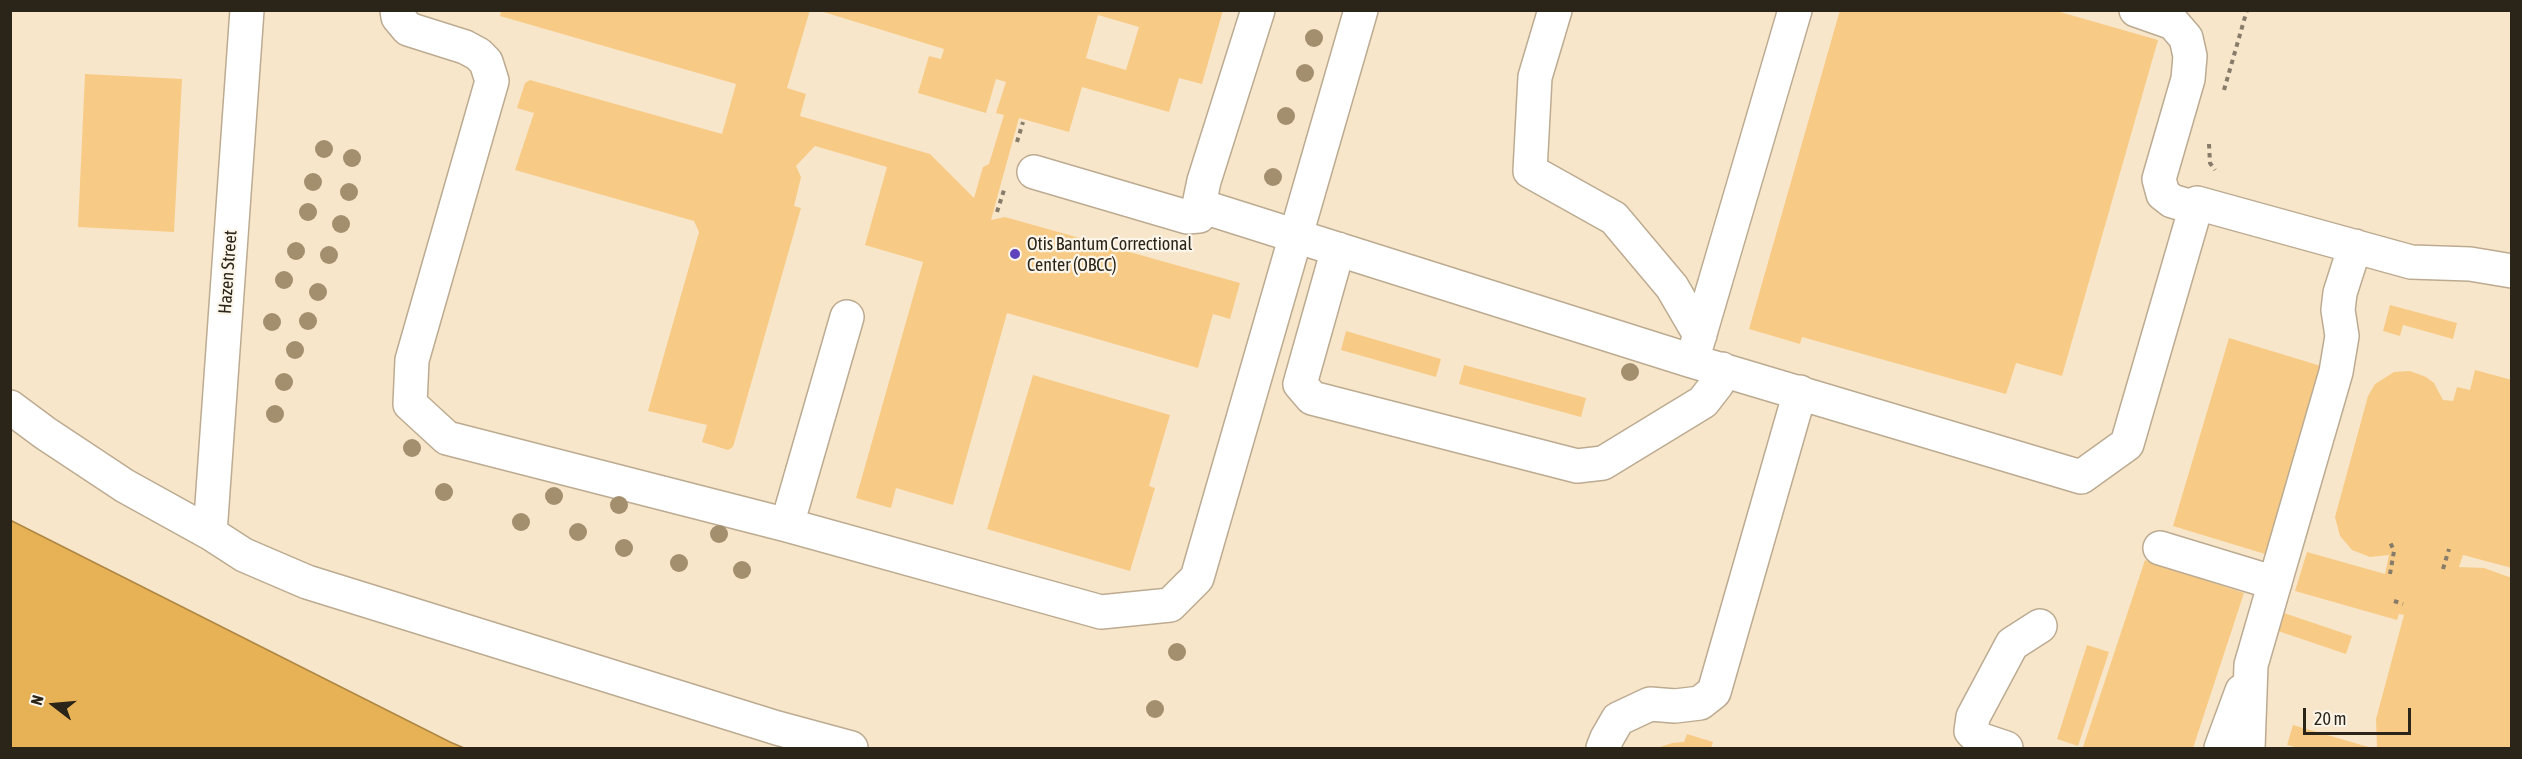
<!DOCTYPE html>
<html>
<head>
<meta charset="utf-8">
<style>
  body { margin:0 }
  #map { position:relative; width:2522px; height:759px; overflow:hidden; background:#f8e6cb; font-family:"Asap Condensed",sans-serif }
  canvas { display:block }
  .frame { position:absolute; inset:0; border:12px solid #2a2419; pointer-events:none }
  .north { position:absolute; left:24px; top:675px; width:60px; height:60px; -webkit-text-stroke:4px #fcf5ea; paint-order:stroke; rotate:286deg; font-size:16px; font-weight:700; line-height:24px; text-align:center; color:#2a2419 }
  .north::after { content:''; display:block; margin:auto; width:21px; height:27px; background:#2a2419; clip-path:polygon(50% 0,100% 100%,50% 72%,0 100%) }
  .scale { position:absolute; left:2303px; top:708px; width:108px; height:27px; box-sizing:border-box; border:3px solid #2a2419; border-top:0; padding-left:8px; font-size:18px; line-height:21px; white-space:nowrap; color:#2a2419; -webkit-text-stroke:4px #fcf5ea; paint-order:stroke }
</style>
</head>
<body>
<div id="map">
<canvas width="2522" height="759"></canvas>
<div class="frame"></div>
<div class="north">N</div>
<div class="scale">20 m</div>
</div>
<script>
const ctx = document.querySelector('canvas').getContext('2d');
ctx.lineJoin = 'round';
function fill(path, color) { ctx.fillStyle = color; ctx.fill(path, 'evenodd'); }
const poly = rows => new Path2D(rows.map(r => 'M' + r).join(''));
function trace(path, color, width, dash) { ctx.strokeStyle = color; ctx.lineWidth = width; ctx.lineCap = dash ? 'butt' : 'round'; ctx.setLineDash(dash || []); ctx.stroke(path); }
function label(font, color, halo, rows, align = 'center') {
  ctx.font = font + ' "Asap Condensed",sans-serif'; ctx.lineWidth = 4.5; ctx.setLineDash([]); ctx.textBaseline = 'middle'; ctx.strokeStyle = halo; ctx.fillStyle = color; for (const [text, x, y, turn = 0] of rows) {
    ctx.save(); ctx.translate(x, y); ctx.rotate((+turn || 0) * Math.PI / 180); ctx.textAlign = isNaN(turn) ? turn : align; if (halo) ctx.strokeText(text, 0, 0); ctx.fillText(text, 0, 0); ctx.restore();
  }
}
const water = poly([
  [10,520,450,742,464,748,11,748,10,520]
]);
const building = poly([
  [501,10,810,10,787,88,806,94,800,116,930,154,974,198,983,167,989,164,1004,115,996,113,1006,82,996,79,986,113,918,93,929,56,941,59,944,49,817,10,1223,10,1202,84,1179,78,1169,112,1082,87,1069,132,1019,118,991,220,1005,217,1240,283,1230,319,1213,314,1198,368,1007,313,953,505,896,488,891,508,856,498,923,262,865,245,887,167,815,146,796,166,801,177,794,206,801,208,733,447,728,450,702,442,707,425,648,411,699,232,694,221,515,170,534,113,517,108,525,83,530,80,722,134,736,84,500,16],
  [1098,15,1139,27,1126,70,1086,58],
  [1840,10,2053,10,2158,40,2062,376,2016,363,2006,394,1802,337,1800,344,1749,329],
  [85,74,182,79,174,232,78,227],
  [2390,305,2457,323,2453,339,2403,325,2400,336,2383,331],
  [1346,331,1441,359,1436,377,1341,350],
  [2229,338,2321,366,2265,554,2173,526],
  [1464,365,1586,398,1581,417,1459,384],
  [2475,370,2512,380,2512,568,2463,555,2459,567,2484,568,2512,578,2512,748,2377,748,2376,719,2404,615,2399,614,2397,620,2295,591,2307,552,2385,574,2389,555,2370,557,2352,550,2340,536,2335,517,2368,396,2375,384,2394,372,2410,371,2426,377,2434,383,2443,400,2453,401,2457,387,2470,390],
  [1033,375,1170,415,1149,486,1155,488,1130,571,987,529],
  [2145,560,2244,593,2193,748,2087,748,2083,747],
  [2284,613,2352,636,2346,654,2278,631],
  [2087,645,2109,652,2078,746,2057,739],
  [2293,725,2372,748,2299,748,2287,745],
  [1687,734,1713,742,1711,748,1657,748,1672,743,1684,742]
]);
const path = poly([
  [2224,90,2247,10],
  [1017,142,1023,122],
  [2209,144,2210,163,2215,170],
  [997,212,1004,190],
  [2443,569,2449,549],
  [2390,574,2394,551,2390,542],
  [2394,601,2403,604]
]);
const minor = poly([
  [397,10,398,17,408,29,465,47,478,54,486,62,492,81,412,360,410,404,447,438,787,525,1101,612,1170,605,1197,578,1361,10],
  [1258,10,1204,181,1200,200,1207,208,1692,361,1795,10],
  [1555,10,1535,77,1530,171,1614,218,1672,287,1700,335],
  [2136,10,2173,23,2186,38,2190,56,2188,79,2159,179,2163,194,2172,201,2196,208],
  [1034,172,1187,217,1199,216,1207,208],
  [1338,249,1300,384,1312,398,1577,466,1603,463,1703,402,1717,384,1722,369],
  [1692,361,2081,477,2127,444,2197,203,2411,262,2470,264,2512,271],
  [10,407,45,433,125,486,210,533,244,555,307,582,777,728,851,748],
  [787,525,847,317],
  [210,533,247,10],
  [2160,548,2275,583],
  [1603,748,1607,738,1618,719,1650,704,1675,706,1700,703,1714,692,1800,392],
  [2006,748,1979,739,1971,731,1973,717,2012,644,2040,626],
  [2221,748,2242,691],
  [2248,748,2251,665,2336,372,2342,336,2338,310,2340,293,2355,246]
]);
const trees = [
  [1314,38],
  [1305,73],
  [1286,116],
  [324,149],
  [352,158],
  [1273,177],
  [313,182],
  [349,192],
  [308,212],
  [341,224],
  [296,251],
  [329,255],
  [284,280],
  [318,292],
  [308,321],
  [272,322],
  [295,350],
  [1630,372],
  [284,382],
  [275,414],
  [412,448],
  [444,492],
  [554,496],
  [619,505],
  [521,522],
  [578,532],
  [719,534],
  [624,548],
  [679,563],
  [742,570],
  [1177,652],
  [1155,709]
];
const markers = [
  [1015,254,6,"#5f43bc"]
];
const poiNames = [
  ["Otis Bantum Correctional",1027,244],
  ["Center (OBCC)",1027,265]
];
const streetNames = [
  ["Hazen Street",228,272,-86]
];
fill(water, '#e7b155');
trace(water, '#ae8743', 1.5);
fill(building, '#f7cb85');
trace(minor, '#bcab91', 36);
trace(path, '#877b69', 4, [4.5, 4.5]);
trace(minor, '#fff', 33);
ctx.fillStyle = '#a38f6e';
for (const [x, y] of trees) { ctx.beginPath(); ctx.arc(x, y, 9, 0, 2 * Math.PI); ctx.fill(); }
for (const [x, y, r, color] of markers) { const dot = new Path2D(); dot.arc(x, y, r, 0, 2 * Math.PI); ctx.fillStyle = color; ctx.fill(dot); trace(dot, '#fcf5ea', 2); }
label('18px', '#2a2419', '#fcf5ea', poiNames, 'left');
label('18px', '#2a2419', '#fcf5ea', streetNames);
</script>
</body>
</html>
